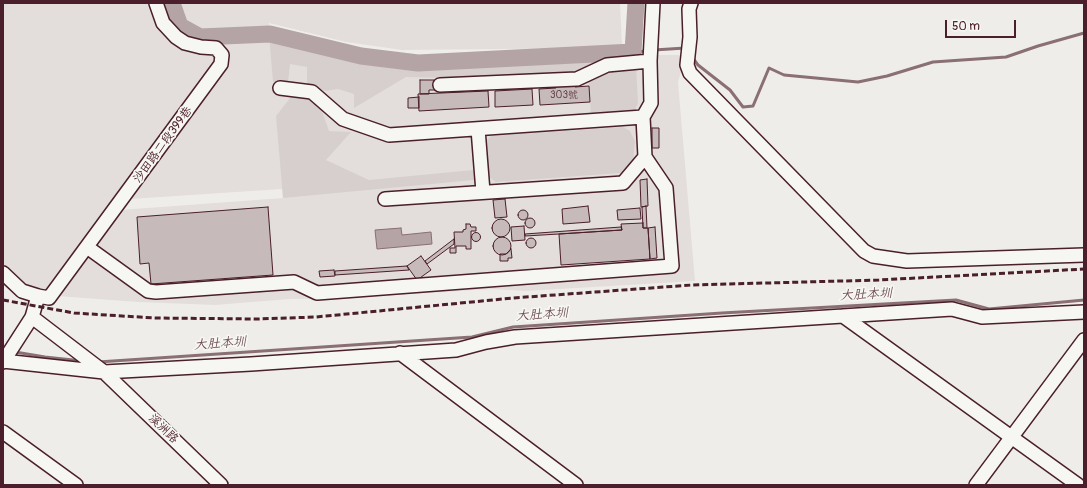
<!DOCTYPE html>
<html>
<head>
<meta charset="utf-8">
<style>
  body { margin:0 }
  #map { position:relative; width:1087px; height:488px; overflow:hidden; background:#efedea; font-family:Pangolin,sans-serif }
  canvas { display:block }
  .frame { position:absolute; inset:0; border:4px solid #4a1f2b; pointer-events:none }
  .scale { position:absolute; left:945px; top:20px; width:71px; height:18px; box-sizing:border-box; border:2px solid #4a1f2b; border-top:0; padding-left:5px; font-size:12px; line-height:14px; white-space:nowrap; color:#4a1f2b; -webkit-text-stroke:3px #f6f6f2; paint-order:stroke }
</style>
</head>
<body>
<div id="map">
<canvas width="1087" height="488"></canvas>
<div class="frame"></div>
<div class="scale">50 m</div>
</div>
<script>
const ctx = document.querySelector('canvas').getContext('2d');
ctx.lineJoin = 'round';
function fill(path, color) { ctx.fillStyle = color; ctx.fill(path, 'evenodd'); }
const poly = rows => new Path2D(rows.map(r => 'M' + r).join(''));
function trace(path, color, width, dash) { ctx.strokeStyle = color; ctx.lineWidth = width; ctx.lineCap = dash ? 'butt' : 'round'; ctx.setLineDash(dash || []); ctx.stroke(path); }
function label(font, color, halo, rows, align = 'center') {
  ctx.font = font + ' Pangolin,"LXGW WenKai TC",sans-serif'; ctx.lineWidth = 3.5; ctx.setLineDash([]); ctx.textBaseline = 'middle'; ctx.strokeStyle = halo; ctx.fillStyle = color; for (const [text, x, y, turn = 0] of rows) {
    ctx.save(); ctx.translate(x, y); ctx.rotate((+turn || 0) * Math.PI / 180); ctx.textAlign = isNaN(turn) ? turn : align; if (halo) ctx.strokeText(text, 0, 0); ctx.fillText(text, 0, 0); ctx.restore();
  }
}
const built = poly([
  [3,3,620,3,622,45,602,48,402,50,346,42,269,23,269,43,414,71,657,55,686,55,678,82,695,281,526,291,491,289,350,298,290,299,215,305,138,302,57,296,120,210,283,198,282,189,115,200,46,291,3,283]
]);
const green = poly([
  [269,35,344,55,397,63,582,53,599,65,636,66,638,103,634,112,591,115,588,71,580,74,447,78,406,77,354,108,354,94,338,89,326,91,307,86,307,67,290,64,288,83,273,82],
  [311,95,321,109,329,131,351,132,326,160,369,180,473,170,474,180,283,198,276,116,291,97],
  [623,127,630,131,635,141,633,162,629,168,621,173,496,182,489,177,487,140,491,136]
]);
const water = poly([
  [401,228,402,235,431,232,432,244,377,249,375,230,401,228]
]);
const stream = poly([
  [654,50,685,48],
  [633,52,647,51],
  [692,57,698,65,730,90,743,107,753,106,769,68,784,75,858,82,887,76,933,62,1006,57,1038,46,1084,33],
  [15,352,45,357,82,361],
  [98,362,472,337,513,327,722,313,956,300,989,309,1084,300]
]);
const river = poly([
  [172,3,180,26,200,37,270,34,361,56,418,63,633,52,636,3]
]);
const building = poly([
  [420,80,434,80,435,90,429,90,429,94,420,94,420,80],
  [575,85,575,87,589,86,590,102,540,105,539,89,556,88,556,86,575,85],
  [532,89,533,105,495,107,495,91,532,89],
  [488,91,489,107,419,111,418,94,488,91],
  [419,97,419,108,408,108,408,98,419,97],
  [652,128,659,128,659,148,652,148,652,128],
  [647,179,648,206,641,207,640,180,647,179],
  [505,199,507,217,495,218,493,200,505,199],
  [588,206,590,222,563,224,562,209,588,206],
  [646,206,647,228,643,228,642,207,646,206],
  [268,207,273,275,151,284,149,263,140,264,137,217,268,207],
  [640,208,641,219,618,220,617,210,640,208],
  '518 215a5 5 0 1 1 10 0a5 5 0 1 1-10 0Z',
  '525 223a5 5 0 1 1 10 0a5 5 0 1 1-10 0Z',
  '492 228a9 9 0 1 1 18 0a9 9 0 1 1-18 0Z',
  [643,223,643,228,648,228,650,259,561,265,559,234,622,230,621,224,643,223],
  [466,224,470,224,471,227,476,227,476,231,471,231,471,249,466,249,466,246,456,246,456,253,450,253,450,248,455,248,454,232,463,232,463,230,466,229,466,224],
  [524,226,525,240,512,241,511,227,524,226],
  [621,227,622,230,559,234,525,236,525,234,621,227],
  [655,227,657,258,650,259,648,228,655,227],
  '471.5 237a4.5 4.5 0 1 1 9 0a4.5 4.5 0 1 1-9 0Z',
  '493 246a9 9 0 1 1 18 0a9 9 0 1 1-18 0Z',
  '526 243a5 5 0 1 1 10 0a5 5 0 1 1-10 0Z',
  [454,239,454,244,427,264,425,261,454,239],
  [511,249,512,258,508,258,508,261,500,261,500,254,506,254,511,249],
  [421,256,431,270,417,280,407,266,421,256],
  [407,266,409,270,335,275,335,271,407,266],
  [334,270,335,276,320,277,319,271,334,270]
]);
const minor = poly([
  [691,3,689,9,690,37,687,65,690,73,864,251,873,256,907,261,1084,255],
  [440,85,577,79,607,65,650,61],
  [280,88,312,92,343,119,389,135,643,117],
  [478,129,483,192],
  [385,199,623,183,645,157,643,117,651,103,650,61,653,3],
  [87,247,148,291,156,292,294,282,317,293,672,266,666,188,645,157],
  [3,273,22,291,38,296,49,298,221,64,222,55,216,48,201,47,185,43,176,37,163,23,156,3],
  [843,316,1078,485],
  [32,317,104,372,221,485],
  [400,353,576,485],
  [3,361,104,372,251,364,456,350,486,342,515,337,952,309,982,317,1084,312],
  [3,362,32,317,38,296],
  [3,432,76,485],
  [976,485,1084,340]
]);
const rail = poly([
  [3,300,74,313,155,318,256,319,316,317,513,298,692,285,879,280,1084,269]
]);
const numberNames = [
  ["303號",564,95]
];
const streetNames = [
  ["沙田路二段399巷",163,145,-54],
  ["溪洲路",163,429,44]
];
const waterNames = [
  ["大肚本圳",866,295,-3],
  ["大肚本圳",542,315,-4],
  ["大肚本圳",220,344,-4]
];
fill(built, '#e3dedc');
fill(green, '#d7cfce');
fill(water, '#b4a4a5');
trace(water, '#8a6f74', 1);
trace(stream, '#8a6f74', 3);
trace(river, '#b4a4a5', 17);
fill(building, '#c6babb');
trace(building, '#4a1f2b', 1);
trace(minor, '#4a1f2b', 16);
trace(minor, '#f6f6f2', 13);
trace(rail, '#4a1f2b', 3, [6, 3]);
label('10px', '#69464f', null, numberNames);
label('12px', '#4a1f2b', '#f6f6f2', streetNames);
label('italic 13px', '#6f4e56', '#f6f6f2', waterNames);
</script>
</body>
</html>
